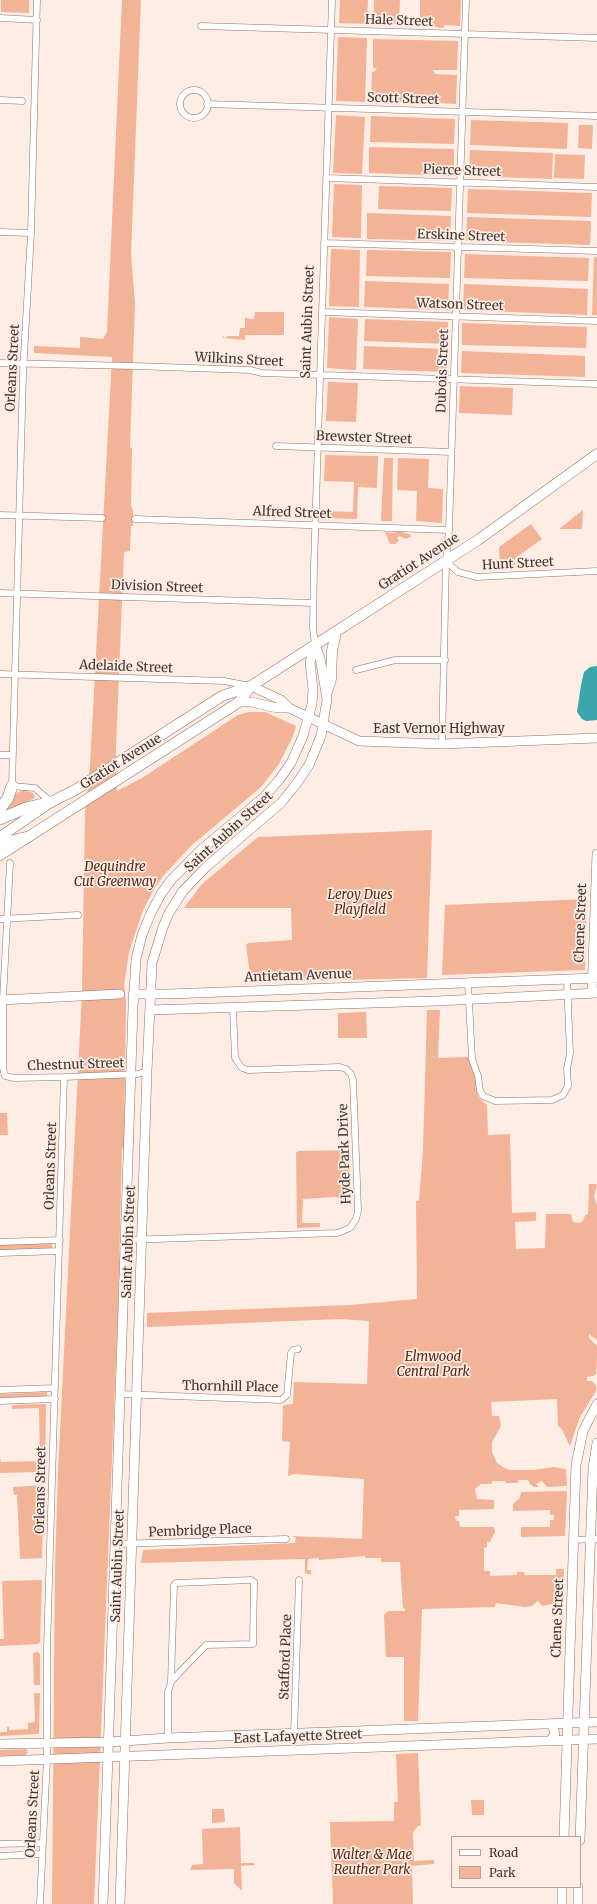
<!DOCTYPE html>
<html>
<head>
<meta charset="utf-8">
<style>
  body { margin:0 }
  #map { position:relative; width:597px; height:1904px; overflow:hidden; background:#feede5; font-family:Merriweather,serif }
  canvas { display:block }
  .legend { position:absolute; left:451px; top:1836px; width:130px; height:52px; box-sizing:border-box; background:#feede5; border:1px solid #b3a49d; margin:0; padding:5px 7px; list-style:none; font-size:12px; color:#423631 }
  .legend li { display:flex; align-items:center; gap:8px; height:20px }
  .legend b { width:20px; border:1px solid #b3a49d }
</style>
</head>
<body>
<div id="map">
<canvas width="597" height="1904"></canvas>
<ul class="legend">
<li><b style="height:5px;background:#fff"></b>Road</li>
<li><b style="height:11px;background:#f2b396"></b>Park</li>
</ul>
</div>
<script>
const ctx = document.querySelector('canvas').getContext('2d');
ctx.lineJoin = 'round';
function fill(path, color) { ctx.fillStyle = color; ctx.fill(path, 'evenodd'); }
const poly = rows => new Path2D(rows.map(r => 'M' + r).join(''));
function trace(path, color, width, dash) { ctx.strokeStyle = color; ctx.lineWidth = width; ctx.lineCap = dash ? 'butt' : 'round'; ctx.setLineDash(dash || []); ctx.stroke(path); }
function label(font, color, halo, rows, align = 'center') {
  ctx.font = font + ' Merriweather,serif'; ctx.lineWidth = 3.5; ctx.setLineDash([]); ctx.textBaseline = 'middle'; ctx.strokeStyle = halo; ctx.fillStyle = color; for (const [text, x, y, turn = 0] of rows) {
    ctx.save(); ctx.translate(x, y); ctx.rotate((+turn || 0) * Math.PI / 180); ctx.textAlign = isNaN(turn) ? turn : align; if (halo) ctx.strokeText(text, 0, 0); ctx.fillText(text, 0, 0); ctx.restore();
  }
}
const green = poly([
  [1,0,29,0,29,13,1,12],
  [122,0,141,0,131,254,135,303,130,448,132,448,131,505,133,511,133,526,131,526,130,551,124,552,116,748,117,791,142,778,238,715,249,712,265,712,296,726,293,736,279,764,261,787,191,846,163,876,152,893,143,910,129,952,124,986,126,1002,124,1148,122,1149,118,1310,94,1904,52,1904,55,1566,58,1472,82,991,85,812,90,766,112,357,34,353,34,346,80,348,80,337,103,339,107,332],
  [340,0,368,0,367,24,339,23],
  [374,0,400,0,399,24,373,23],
  [420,0,461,0,460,26,444,25,444,28,441,28,429,25,420,25],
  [338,37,367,38,365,102,336,101],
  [373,39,458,41,457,70,432,70,436,74,457,75,456,104,422,102,420,104,408,102,371,101,372,71,374,72,377,68,373,68],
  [336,115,365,117,362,174,333,173],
  [371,116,455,119,454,144,370,142],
  [471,120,568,123,567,149,470,145],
  [579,125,593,125,592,149,578,148],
  [369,147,454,149,454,176,369,173],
  [470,150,553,153,552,179,469,176],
  [555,154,585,155,584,179,554,178],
  [334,184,362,185,361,238,332,237],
  [379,186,452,188,451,211,378,209],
  [468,189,592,193,591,217,467,213],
  [367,213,451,216,450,241,367,239],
  [467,217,591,221,590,245,466,241],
  [331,249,360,250,359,307,329,306],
  [367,250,451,252,450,278,366,276],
  [465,254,589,258,588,281,464,278],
  [594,257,597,257,597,315,592,315],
  [365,281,449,284,448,310,364,307],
  [464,284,588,289,587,315,463,310],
  [255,312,284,312,284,335,245,335,245,340,223,338,222,336,226,338,227,336,239,336,240,328,245,328,245,318,254,319],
  [329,317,358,319,356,370,327,368],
  [365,319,448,322,448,344,364,341],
  [462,323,587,327,586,348,462,345],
  [364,346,448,349,447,372,363,369],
  [462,351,585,356,585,377,461,373],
  [328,382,358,383,356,422,326,421],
  [460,386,513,388,512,415,459,413],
  [325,455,378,456,377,488,358,487,357,519,324,518,324,511,353,512,354,482,324,481],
  [384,458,393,458,392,521,381,521],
  [398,458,429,459,428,488,443,489,442,523,416,521,417,491,397,490],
  [583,510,582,529,559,529],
  [531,524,542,539,515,558,515,567,500,568,499,547],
  [399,531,409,534,412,536,406,539,399,536,397,538,399,540,396,544,390,544,385,532,394,533],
  [24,790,33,793,35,798,0,814,16,793],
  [432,830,427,978,251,982,246,945,248,943,292,940,291,908,184,908,202,884,258,837],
  [587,899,585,970,442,975,445,905],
  [427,1010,440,1010,438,1058,468,1057,477,1081,478,1097,487,1105,488,1135,510,1134,512,1213,536,1212,536,1221,515,1222,516,1249,545,1248,546,1214,571,1214,573,1222,580,1223,583,1221,585,1215,588,1214,589,1184,597,1184,594,1197,597,1206,597,1340,589,1334,589,1338,597,1346,597,1356,596,1374,593,1376,587,1377,587,1381,592,1381,596,1386,596,1391,580,1417,570,1446,561,1428,558,1426,557,1399,491,1402,492,1416,499,1416,501,1426,492,1442,492,1452,497,1463,506,1469,510,1470,533,1470,554,1467,566,1469,567,1486,547,1487,542,1481,536,1484,539,1487,534,1487,530,1484,528,1480,518,1480,518,1483,506,1483,505,1481,492,1481,492,1484,481,1484,475,1489,477,1499,494,1500,494,1509,459,1510,459,1516,455,1516,456,1521,459,1521,460,1527,494,1527,495,1532,490,1542,487,1542,487,1547,484,1548,484,1571,490,1571,490,1576,517,1575,517,1572,524,1572,525,1575,556,1575,556,1569,564,1569,562,1610,559,1610,559,1603,542,1606,538,1601,532,1606,525,1607,496,1603,495,1607,422,1609,418,1721,404,1721,404,1657,386,1657,384,1615,388,1611,405,1611,405,1609,403,1608,400,1562,381,1562,381,1558,365,1558,365,1556,319,1560,319,1558,308,1559,307,1570,311,1570,311,1575,305,1573,305,1559,141,1563,143,1550,295,1543,296,1538,292,1536,362,1539,364,1479,294,1474,288,1476,290,1442,282,1441,283,1405,293,1404,294,1382,367,1384,369,1321,340,1319,147,1327,147,1313,350,1305,417,1299,416,1201,419,1201,423,1150],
  [366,1012,367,1038,338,1038,338,1013],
  [0,1113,7,1113,8,1135,0,1135],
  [349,1150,351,1204,339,1204,339,1198,335,1197,303,1199,302,1223,320,1223,320,1227,297,1228,296,1153,298,1151],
  [52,1243,52,1248,0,1250,0,1245],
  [47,1392,47,1396,0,1398,0,1394],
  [46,1404,45,1475,35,1472,0,1473,0,1458,1,1462,40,1461,39,1408,12,1409,12,1405],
  [44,1485,42,1558,20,1559,17,1495,14,1495,13,1487],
  [567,1491,565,1536,521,1537,521,1527,550,1527,550,1520,554,1520,554,1515,550,1515,550,1510,513,1511,513,1504,520,1498,521,1492],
  [42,1580,40,1642,38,1644,0,1646,0,1639,4,1639,2,1581],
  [38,1652,40,1655,40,1685,34,1685,33,1653],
  [34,1693,40,1693,39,1734,0,1736,0,1732,7,1732,7,1727,9,1727,9,1730,28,1729,28,1723,35,1722],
  [26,1749,28,1752,26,1755,0,1756,0,1750],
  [418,1753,421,1825,418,1826,413,1832,414,1861,434,1860,434,1864,412,1866,413,1904,333,1904,330,1822,394,1821,394,1802,398,1802,396,1754],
  [471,1800,484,1800,484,1815,472,1815],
  [212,1809,224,1809,225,1822,212,1823],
  [240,1827,241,1863,254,1863,255,1865,241,1866,242,1891,234,1883,234,1869,190,1870,192,1865,203,1864,202,1829]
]);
const water = poly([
  [597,666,597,720,586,721,582,719,577,712,581,685,584,672,590,667]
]);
const street = poly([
  [0,18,37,20],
  [201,26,597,38],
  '180 104a14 14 0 1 1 28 0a14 14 0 1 1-28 0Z',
  [0,100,22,101],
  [207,104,597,116],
  [326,178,597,187],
  [0,232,31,233],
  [324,243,597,251],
  [322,312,597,321],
  [0,363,134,366,250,370,262,373,597,384],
  [276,446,451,452],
  [0,515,102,518],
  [135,519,449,530],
  [446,561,458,572,477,577,597,571],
  [0,593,313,603],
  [315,645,313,628,314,566,332,0],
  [356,670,395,660,445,660],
  [0,674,224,681,250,686],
  [442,744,446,561,449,530,466,0],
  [0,755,12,755],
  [12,786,23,373,31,233,37,0],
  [12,786,35,788,51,802],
  [10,863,3,999,3,1068,5,1076,14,1078,64,1077,138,1074,147,1071],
  [0,919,78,915],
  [468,983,472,1059,478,1076,480,1091,483,1096,495,1101,552,1100,563,1095,568,1086,567,1069,570,1053,567,980],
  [125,1240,337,1233,350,1228,356,1219,358,1211,357,1182,353,1080,351,1074,346,1069,340,1067,248,1070,242,1068,235,1058,233,1008],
  [0,1242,60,1240],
  [0,1253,59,1251],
  [0,1390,55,1388],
  [120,1394,281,1400,287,1395,291,1353,293,1350,298,1349],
  [0,1401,55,1399],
  [573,1540,597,1539],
  [115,1544,286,1539],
  [294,1734,299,1580],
  [168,1738,168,1692,171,1682,179,1673,206,1645,253,1644,254,1582,251,1580,176,1583,174,1585,171,1682],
  [0,1844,43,1843],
  [0,1856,42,1854],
  [40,1904,47,1758,47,1648,64,1077]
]);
const secondary = poly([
  [251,686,281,700,289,708,359,741,442,744,597,738],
  [239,702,251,702,277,708,289,708],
  [592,993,597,854],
  [133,994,169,994,597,978],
  [0,1000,120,994],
  [150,1010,437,1001,597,993],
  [550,1741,555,1734,552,1724],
  [0,1744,109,1742,168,1738,597,1722],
  [0,1761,597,1739],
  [564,1837,576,1465,583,1431,597,1404],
  [580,1840,593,1468,597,1443],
  [103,1904,133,1008,136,959,142,935,150,915,161,894,172,879,203,848,263,798,279,780,291,763,303,736,312,704,313,690,310,662,315,645],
  [120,1904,147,1071,152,963,163,927,169,913,183,891,206,867,281,803,297,783,309,765,321,736,327,699,320,658,315,645],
  [562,1904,562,1887],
  [578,1904,578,1887]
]);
const primary = poly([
  [327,692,331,679,332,651,336,632],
  [0,837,51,802,75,790,222,696,251,686,315,645,478,540,597,454],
  [0,855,239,702,251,686]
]);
const highway = poly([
  [0,809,8,798,12,786],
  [0,819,26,808,51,802],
  [0,844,28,837]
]);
const streetNames = [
  ["Hale Street",399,21,2],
  ["Scott Street",403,99,2],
  ["Pierce Street",462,171,2],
  ["Erskine Street",461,236,2],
  ["Watson Street",460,305,2],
  ["Saint Aubin Street",308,322,-88],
  ["Wilkins Street",239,360,3],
  ["Orleans Street",13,368,-87],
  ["Dubois Street",443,371,-88],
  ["Brewster Street",364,438,2],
  ["Alfred Street",292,513,2],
  ["Gratiot Avenue",419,562,-33],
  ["Hunt Street",518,564,-3],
  ["Division Street",157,587,2],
  ["Adelaide Street",126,667,2],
  ["East Vernor Highway",439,729],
  ["Gratiot Avenue",121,762,-32],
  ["Saint Aubin Street",229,832,-42],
  ["Chene Street",581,923,-88],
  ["Antietam Avenue",298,976,-2],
  ["Chestnut Street",76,1065,-2],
  ["Hyde Park Drive",345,1154,-92],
  ["Orleans Street",51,1166,-88],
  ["Saint Aubin Street",129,1242,-88],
  ["Thornhill Place",230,1387,1],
  ["Orleans Street",41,1490,-89],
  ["Pembridge Place",200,1531,-2],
  ["Saint Aubin Street",118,1566,-88],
  ["Chene Street",558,1618,-88],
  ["Stafford Place",286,1657,-88],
  ["East Lafayette Street",298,1737,-2],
  ["Orleans Street",33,1814,-87]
];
const parkNames = [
  ["Dequindre",115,867],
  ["Cut Greenway",115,882],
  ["Leroy Dues",360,895],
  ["Playfield",360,910],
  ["Elmwood",433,1357],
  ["Central Park",433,1372],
  ["Walter & Mae",372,1855],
  ["Reuther Park",372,1870]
];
fill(green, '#f2b396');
fill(water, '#3aa5aa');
trace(street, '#8d7368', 7);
trace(secondary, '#8d7368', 10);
trace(primary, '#8d7368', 11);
trace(highway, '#8d7368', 12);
trace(street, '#fff', 6);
trace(secondary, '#fff', 9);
trace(primary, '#fff', 10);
trace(highway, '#fff', 11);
label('13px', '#423631', '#feede5', streetNames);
label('italic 13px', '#542710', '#feede5', parkNames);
</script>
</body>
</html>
